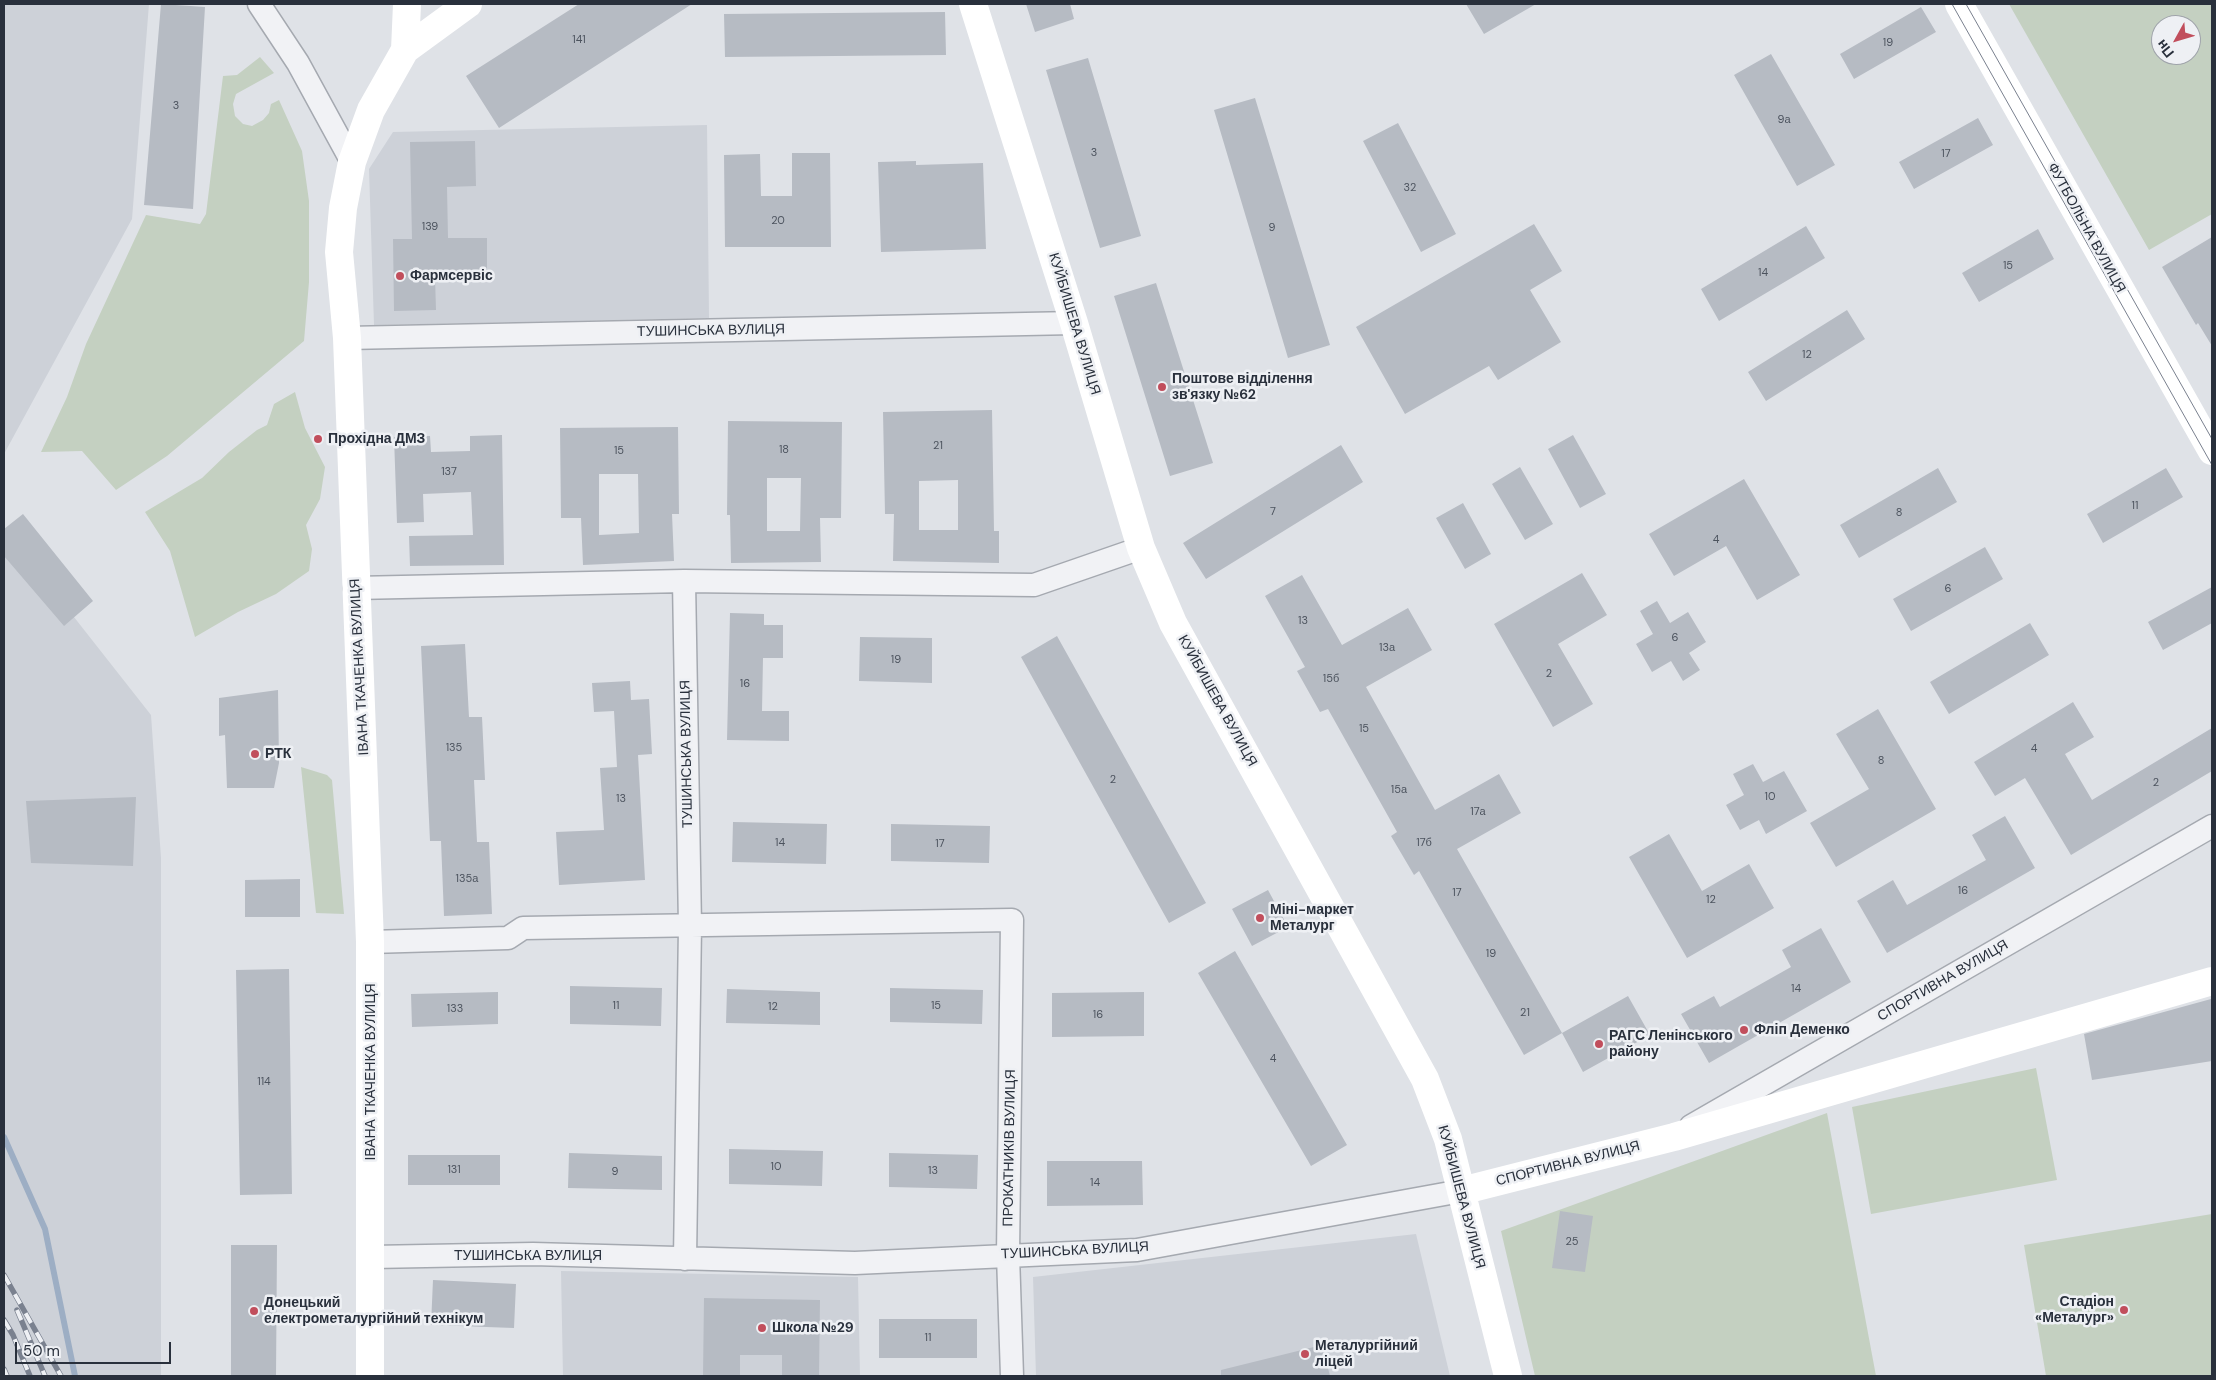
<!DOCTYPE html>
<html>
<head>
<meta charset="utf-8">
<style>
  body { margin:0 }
  #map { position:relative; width:2216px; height:1380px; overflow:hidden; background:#dfe2e7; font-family:"DM Sans",sans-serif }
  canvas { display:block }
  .frame { position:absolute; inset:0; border:5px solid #29303c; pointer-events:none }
  .north { position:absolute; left:2151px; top:15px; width:50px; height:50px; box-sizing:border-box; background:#eef0f4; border:1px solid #9fa3aa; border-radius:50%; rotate:231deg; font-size:14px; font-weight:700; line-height:20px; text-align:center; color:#29303c }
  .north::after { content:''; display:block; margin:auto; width:18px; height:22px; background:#c14e5c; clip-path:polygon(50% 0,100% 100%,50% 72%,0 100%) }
  .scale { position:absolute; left:15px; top:1342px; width:156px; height:22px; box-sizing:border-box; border:2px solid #29303c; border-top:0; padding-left:6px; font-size:15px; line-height:18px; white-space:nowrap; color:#29303c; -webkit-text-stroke:4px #eef0f4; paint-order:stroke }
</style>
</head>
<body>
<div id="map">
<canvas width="2216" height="1380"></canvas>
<div class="frame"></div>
<div class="north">Пн</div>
<div class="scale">50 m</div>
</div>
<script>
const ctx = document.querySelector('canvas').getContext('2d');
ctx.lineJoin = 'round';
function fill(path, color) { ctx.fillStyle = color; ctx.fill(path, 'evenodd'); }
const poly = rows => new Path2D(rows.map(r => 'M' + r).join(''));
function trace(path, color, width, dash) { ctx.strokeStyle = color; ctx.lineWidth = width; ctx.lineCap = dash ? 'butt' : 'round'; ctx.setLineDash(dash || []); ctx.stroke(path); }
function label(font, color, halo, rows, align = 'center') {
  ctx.font = font + ' "DM Sans",sans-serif'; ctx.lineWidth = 5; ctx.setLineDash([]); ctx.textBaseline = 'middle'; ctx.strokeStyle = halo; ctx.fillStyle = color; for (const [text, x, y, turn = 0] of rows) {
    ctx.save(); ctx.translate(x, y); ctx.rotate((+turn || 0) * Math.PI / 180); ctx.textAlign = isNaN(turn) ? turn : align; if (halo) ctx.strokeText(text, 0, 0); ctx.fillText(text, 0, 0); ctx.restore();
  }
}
const built = poly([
  [4,4,149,4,132,219,4,454],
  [707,125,709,318,374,325,369,169,393,132],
  [4,528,151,715,161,858,161,1376,4,1376],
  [1416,1234,1450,1376,1036,1376,1033,1277],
  [561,1271,858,1277,860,1376,563,1376]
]);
const green = poly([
  [2009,4,2212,4,2212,214,2149,250],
  [2161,25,2191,25,2191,55,2161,55],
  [260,57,274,73,236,94,233,104,235,116,243,124,252,126,263,120,269,113,271,104,279,100,302,151,309,201,309,282,304,341,167,456,116,490,82,451,41,452,67,397,86,344,146,215,200,224,206,214,223,76,237,75],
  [295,392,305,428,325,467,320,499,306,525,312,549,309,571,276,594,238,612,195,637,170,551,145,512,202,478,229,452,257,430,267,425,274,404],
  [301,767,327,775,332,780,344,914,316,913],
  [2036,1068,2057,1180,1871,1214,1852,1107],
  [1827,1113,1876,1376,1535,1376,1501,1231],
  [2212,1214,2212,1376,2046,1376,2024,1245]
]);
const stream = poly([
  [4,1137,45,1229,75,1376]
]);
const building = poly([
  [161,4,205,7,193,209,144,205],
  [579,4,692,4,499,128,466,76],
  [1026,4,1070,4,1074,19,1035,32],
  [1466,4,1536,4,1484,34],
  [1921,7,1936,32,1854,79,1840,54],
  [945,12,946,55,725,57,724,14],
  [1771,54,1835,165,1797,186,1734,75],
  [1088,58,1141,236,1100,248,1046,70],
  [1255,98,1330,345,1288,358,1214,110],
  [1978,118,1993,145,1914,189,1899,162],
  [1398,123,1456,234,1421,252,1363,141],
  [475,141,476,186,447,187,448,238,487,238,487,276,435,277,436,310,394,311,393,239,412,239,410,142],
  [792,153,830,153,831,247,725,247,724,155,760,154,761,196,792,196],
  [916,161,916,165,983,163,986,249,881,252,878,162],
  [1534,224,1562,271,1530,290,1561,342,1498,380,1489,366,1405,414,1356,327],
  [1806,226,1825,258,1719,321,1701,289],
  [2038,229,2054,259,1979,302,1962,273],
  [2212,237,2212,346,2198,323,2196,325,2162,267],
  [1156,283,1213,463,1170,476,1114,296],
  [1847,310,1865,339,1766,401,1748,372],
  [992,410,994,531,999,531,999,563,893,561,894,514,885,514,883,412],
  [958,480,958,530,919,530,919,481],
  [728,421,842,422,841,518,820,518,821,562,731,563,730,515,727,515],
  [767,478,801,478,800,531,767,531],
  [678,427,679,514,672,514,674,561,583,565,581,518,561,518,560,428],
  [599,474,638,474,639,533,599,535],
  [502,435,504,565,410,566,409,536,473,535,471,492,423,494,424,522,397,523,394,437,430,436,431,452,470,451,470,436],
  [1573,435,1606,494,1580,508,1548,449],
  [1341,445,1363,482,1206,579,1183,543],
  [1520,467,1553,524,1525,540,1492,484],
  [1938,468,1957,502,1859,558,1840,525],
  [2166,468,2183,497,2103,543,2087,514],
  [1744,479,1800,575,1757,600,1726,546,1674,576,1649,534],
  [1463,503,1491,554,1465,569,1436,518],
  [23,514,93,601,64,626,4,556,4,529],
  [1985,547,2003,579,1911,631,1893,599],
  [1582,573,1607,615,1558,644,1593,704,1553,727,1494,624],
  [1302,575,1342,645,1408,608,1432,650,1366,687,1435,810,1499,774,1521,813,1457,849,1562,1033,1524,1055,1419,871,1414,875,1391,836,1397,832,1328,709,1320,712,1297,671,1305,667,1265,596],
  [2212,587,2212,623,2163,650,2148,622],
  [1657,601,1670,623,1688,612,1706,642,1689,653,1700,670,1683,681,1671,661,1652,672,1636,644,1653,634,1640,611],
  [730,613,764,614,764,625,783,625,783,658,763,658,762,711,789,711,789,741,727,740],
  [2030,623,2049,655,1949,714,1930,682],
  [1057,636,1206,903,1169,923,1021,657],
  [860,637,932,638,932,683,859,681],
  [465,644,469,717,482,717,485,780,474,780,477,842,489,842,492,914,444,916,441,841,430,841,421,646],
  [630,681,631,700,649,699,652,754,638,755,645,880,559,885,556,832,604,830,600,768,617,767,614,711,594,712,592,683],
  [278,690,279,763,274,788,227,788,225,735,219,736,219,698],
  [2073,702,2094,737,2065,754,2092,800,2212,728,2212,771,2071,855,2025,778,1995,796,1974,762],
  [1878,709,1936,809,1836,867,1810,823,1869,789,1836,734],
  [1753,764,1763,782,1784,771,1807,811,1766,834,1759,820,1740,830,1726,805,1744,795,1733,774],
  [136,797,133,866,31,863,26,801],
  [2005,816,2035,868,1887,953,1857,901,1893,880,1907,905,1986,860,1972,835],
  [733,822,827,824,826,864,732,862],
  [891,824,990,826,989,863,891,861],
  [1669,834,1702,891,1749,864,1774,908,1687,958,1629,857],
  [300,879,300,917,245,917,245,880],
  [1268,890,1288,927,1252,946,1232,909],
  [1821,928,1851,982,1709,1063,1681,1014,1714,996,1720,1007,1791,967,1782,950],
  [1235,951,1347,1145,1311,1166,1198,973],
  [289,969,292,1194,240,1195,236,970],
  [570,986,662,988,661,1026,570,1024],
  [890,988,983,990,982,1024,890,1022],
  [727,989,820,992,820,1025,726,1023],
  [498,992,498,1024,412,1027,411,994],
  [1144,992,1144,1036,1052,1037,1052,993],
  [1628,996,1650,1035,1583,1072,1562,1033],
  [2211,999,2212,1061,2092,1080,2084,1034],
  [729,1149,823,1151,822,1186,729,1184],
  [569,1153,662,1156,662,1190,568,1188],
  [889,1153,978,1155,977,1189,889,1187],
  [408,1155,500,1155,500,1185,408,1185],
  [1047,1161,1142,1161,1143,1205,1047,1206],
  [1560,1211,1593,1216,1585,1272,1552,1268],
  [231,1245,277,1245,276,1376,231,1376],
  [433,1280,516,1284,514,1328,431,1325],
  [704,1298,820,1300,819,1376,782,1376,782,1355,740,1355,740,1376,703,1376],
  [879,1319,977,1319,977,1358,879,1358],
  [1322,1345,1330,1376,1221,1376,1221,1370]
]);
const street = poly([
  [259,4,298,63,352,162],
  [347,338,1074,323],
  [684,581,690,926,685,1259],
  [355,588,684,581,1034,585,1141,548],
  [370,942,508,938,523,928,1012,920,1008,1255,1012,1376],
  [1691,1126,2212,826],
  [372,1257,533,1254,855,1263,1137,1250,1461,1191]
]);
const secondary = poly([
  [973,4,1074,323,1141,548,1173,623,1425,1079,1448,1139,1508,1376],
  [1959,4,2212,451],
  [405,50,407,4],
  [1461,1191,1674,1137,2212,981],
  [370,1376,370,942,347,338,339,252,343,208,352,162,371,110,405,50,468,4]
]);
const tram = poly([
  [1952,4,2212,465],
  [1966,4,2212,439]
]);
const rail = poly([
  [4,1275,61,1376],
  [17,1310,45,1376],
  [4,1320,13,1335,30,1376],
  [4,1369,7,1376]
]);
const markers = [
  [400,276,5,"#c14e5c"],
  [1162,387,5,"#c14e5c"],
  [318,439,5,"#c14e5c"],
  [255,754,5,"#c14e5c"],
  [1260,918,5,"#c14e5c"],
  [1744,1030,5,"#c14e5c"],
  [1599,1044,5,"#c14e5c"],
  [2124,1310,5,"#c14e5c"],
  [254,1311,5,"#c14e5c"],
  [762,1328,5,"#c14e5c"],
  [1305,1354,5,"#c14e5c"]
];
const numberNames = [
  ["141",579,40],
  ["19",1888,43],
  ["3",176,106],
  ["9а",1784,120],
  ["3",1094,153],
  ["17",1946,154],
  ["32",1410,188],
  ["20",778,221],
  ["139",430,227],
  ["9",1272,228],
  ["15",2008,266],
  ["14",1763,273],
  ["12",1807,355],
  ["21",938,446],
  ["18",784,450],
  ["15",619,451],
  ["137",449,472],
  ["11",2135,506],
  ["7",1273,512],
  ["8",1899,513],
  ["4",1716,540],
  ["6",1948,589],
  ["13",1303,621],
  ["6",1675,638],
  ["13а",1387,648],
  ["19",896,660],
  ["2",1549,674],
  ["15б",1331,679],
  ["16",745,684],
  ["15",1364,729],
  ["135",454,748],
  ["4",2034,749],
  ["8",1881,761],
  ["2",1113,780],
  ["2",2156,783],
  ["15а",1399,790],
  ["10",1770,797],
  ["13",621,799],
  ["17а",1478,812],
  ["14",780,843],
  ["17б",1424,843],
  ["17",940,844],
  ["135а",467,879],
  ["16",1963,891],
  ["17",1457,893],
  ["12",1711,900],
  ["19",1491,954],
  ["14",1796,989],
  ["11",616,1006],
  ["15",936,1006],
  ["12",773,1007],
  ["133",455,1009],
  ["21",1525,1013],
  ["16",1098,1015],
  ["4",1273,1059],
  ["114",264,1082],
  ["10",776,1167],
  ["131",454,1170],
  ["13",933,1171],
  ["9",615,1172],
  ["14",1095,1183],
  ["25",1572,1242],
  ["11",928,1338]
];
const streetNames = [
  ["ФУТБОЛЬНА ВУЛИЦЯ",2086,228,61],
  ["КУЙБИШЕВА ВУЛИЦЯ",1074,324,73],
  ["ТУШИНСЬКА ВУЛИЦЯ",711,331,-1],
  ["ІВАНА ТКАЧЕНКА ВУЛИЦЯ",360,667,-93],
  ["КУЙБИШЕВА ВУЛИЦЯ",1217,701,61],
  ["ТУШИНСЬКА ВУЛИЦЯ",687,754,-91],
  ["СПОРТИВНА ВУЛИЦЯ",1943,981,-30],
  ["ІВАНА ТКАЧЕНКА ВУЛИЦЯ",371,1072,-90],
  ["ПРОКАТНИКІВ ВУЛИЦЯ",1010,1148,-89],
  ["СПОРТИВНА ВУЛИЦЯ",1568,1164,-14],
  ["КУЙБИШЕВА ВУЛИЦЯ",1461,1197,75],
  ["ТУШИНСЬКА ВУЛИЦЯ",1075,1251,-3],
  ["ТУШИНСЬКА ВУЛИЦЯ",528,1256]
];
const poiNames = [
  ["Фармсервіс",410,276],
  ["Поштове відділення",1172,379],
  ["зв'язку №62",1172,395],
  ["Прохідна ДМЗ",328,439],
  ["РТК",265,754],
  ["Міні-маркет",1270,910],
  ["Металург",1270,926],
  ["Фліп Деменко",1754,1030],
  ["РАГС Ленінського",1609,1036],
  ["району",1609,1052],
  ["Стадіон",2114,1302,"right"],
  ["«Металург»",2114,1318,"right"],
  ["Донецький",264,1303],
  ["електрометалургійний технікум",264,1319],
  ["Школа №29",772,1328],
  ["Металургійний",1315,1346],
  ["ліцей",1315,1362]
];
fill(built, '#cdd1d8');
fill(green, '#c4d0c1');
trace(stream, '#9daec4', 6);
fill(building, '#b6bbc3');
trace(street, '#a5a9b0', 25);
trace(street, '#f1f2f5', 22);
trace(secondary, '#fff', 28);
trace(tram, '#7a818f', 1);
trace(rail, '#7a818f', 5.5);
trace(rail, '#eef0f4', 4, [11]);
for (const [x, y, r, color] of markers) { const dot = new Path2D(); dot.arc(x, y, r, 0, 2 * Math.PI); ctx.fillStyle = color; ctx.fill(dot); trace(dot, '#eef0f4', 2); }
label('11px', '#4c535e', null, numberNames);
label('14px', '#29303c', '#eef0f4', streetNames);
label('bold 14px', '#29303c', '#eef0f4', poiNames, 'left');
</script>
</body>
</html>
